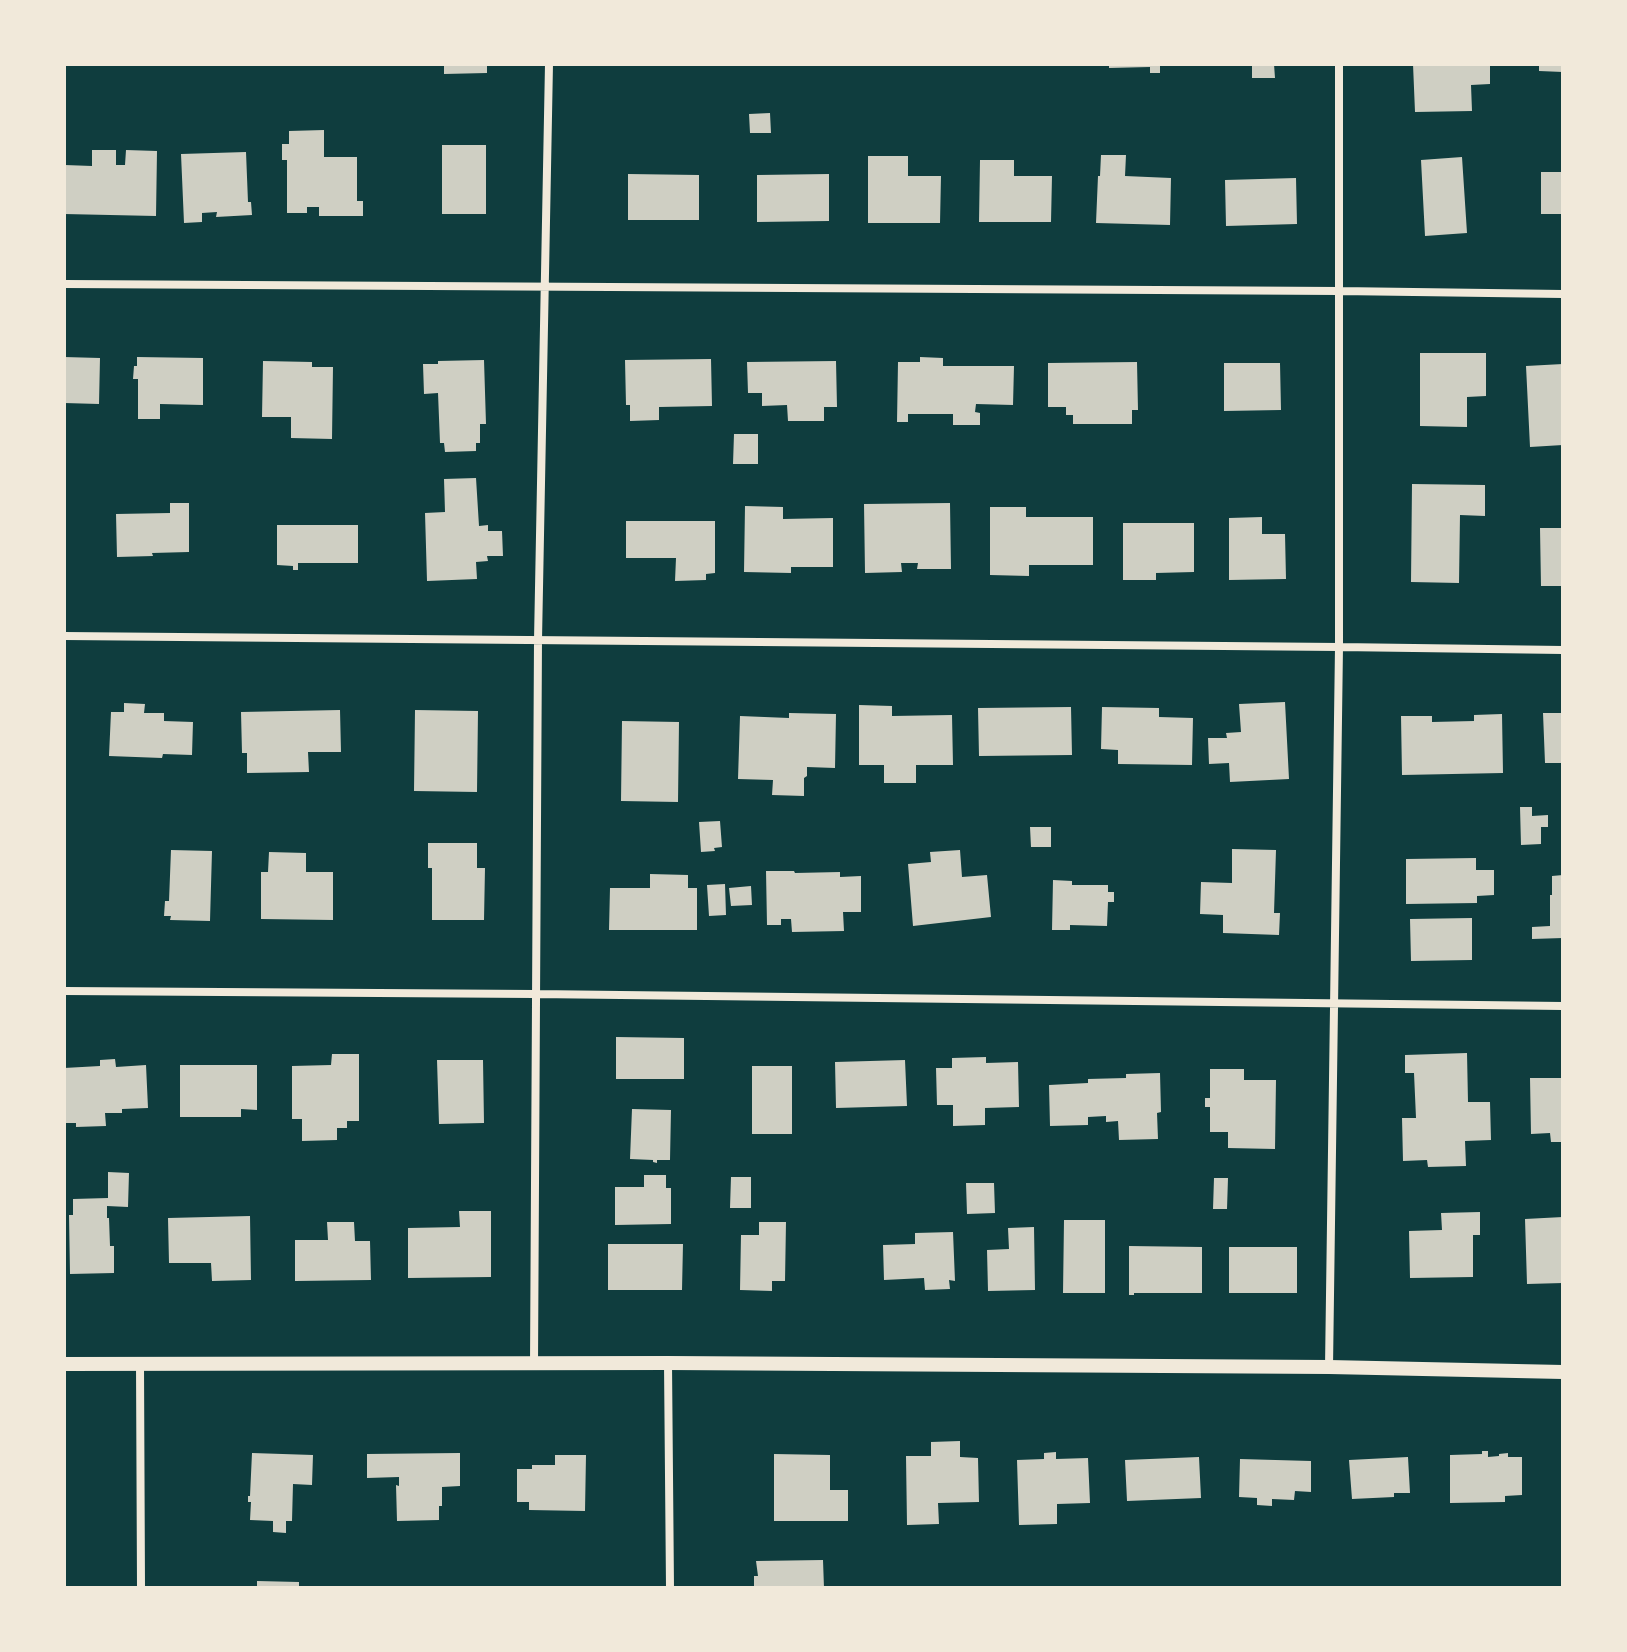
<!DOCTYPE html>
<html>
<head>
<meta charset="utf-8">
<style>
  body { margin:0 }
  #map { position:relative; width:1627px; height:1652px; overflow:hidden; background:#0f3d3e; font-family:Jost,sans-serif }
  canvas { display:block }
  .frame { position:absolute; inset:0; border:66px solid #f1e9da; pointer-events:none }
</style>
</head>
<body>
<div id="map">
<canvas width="1627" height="1652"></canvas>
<div class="frame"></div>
</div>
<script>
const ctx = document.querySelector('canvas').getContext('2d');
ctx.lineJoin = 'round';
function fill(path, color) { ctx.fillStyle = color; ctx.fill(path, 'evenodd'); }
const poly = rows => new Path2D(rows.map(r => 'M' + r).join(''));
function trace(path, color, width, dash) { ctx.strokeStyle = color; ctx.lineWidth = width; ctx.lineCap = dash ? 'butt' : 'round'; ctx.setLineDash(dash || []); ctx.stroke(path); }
const building = poly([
  [444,64,487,64,487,73,444,74],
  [1109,64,1160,64,1160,73,1150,73,1150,67,1109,68],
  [1252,64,1274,64,1275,78,1252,78],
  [1413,64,1490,64,1490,84,1471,85,1472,111,1415,112],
  [1539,64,1563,64,1563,72,1539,71],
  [770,113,771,133,750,133,749,114],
  [324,130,324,157,357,157,357,201,363,201,363,216,319,216,319,207,307,207,307,213,287,213,287,160,282,160,282,144,289,144,289,131],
  [442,145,486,145,486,214,442,214],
  [92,150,116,150,116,165,125,165,126,150,157,151,156,216,64,214,65,165,92,166],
  [246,152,248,202,251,202,252,215,216,217,217,212,202,213,202,222,184,223,181,154],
  [1101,155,1126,155,1125,176,1171,178,1170,225,1096,223,1098,176,1100,176],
  [868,156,908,156,908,176,941,176,940,223,868,223],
  [1462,157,1467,233,1425,236,1421,160],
  [980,160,1014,160,1014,176,1052,176,1051,222,979,222],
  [1541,172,1563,172,1563,214,1541,214],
  [628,174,699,175,699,220,628,220],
  [829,174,829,221,757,222,757,175],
  [1296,178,1297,224,1226,226,1225,180],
  [1420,353,1486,353,1486,396,1467,397,1467,427,1420,426],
  [64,357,100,358,99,404,64,403],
  [137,357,203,358,203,405,160,404,160,419,138,419,138,379,133,379,134,366,137,366],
  [920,357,943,358,943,366,1014,366,1013,405,976,404,975,412,980,413,980,425,953,425,953,414,908,414,908,422,897,422,898,362,920,362],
  [711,359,712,406,659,407,659,420,630,421,630,405,626,405,625,360],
  [484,360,486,424,480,424,480,443,476,443,476,451,445,452,444,443,440,443,438,393,424,394,423,364,438,364,438,361],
  [263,361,312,362,312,367,333,367,332,439,291,438,291,417,262,417],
  [836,361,837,407,824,407,824,421,788,421,787,405,762,406,762,393,748,393,747,362],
  [1137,362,1138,410,1132,410,1132,424,1073,424,1073,415,1066,415,1066,407,1048,407,1048,363],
  [1224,363,1280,363,1281,410,1224,411],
  [1563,364,1563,445,1530,447,1526,366],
  [734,434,758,434,758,464,733,464],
  [476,478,479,526,488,525,488,531,502,531,503,556,487,556,488,561,476,562,477,579,427,581,425,513,445,512,444,479],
  [1412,484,1485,485,1485,516,1460,515,1459,583,1411,582],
  [170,503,189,503,189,552,152,553,153,556,117,557,116,514,170,513],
  [950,503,951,569,917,569,918,563,901,563,902,572,865,573,864,504],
  [745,506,783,507,783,519,833,518,833,567,791,567,791,573,744,572],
  [990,507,1026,507,1026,517,1093,517,1093,565,1029,565,1029,576,990,575],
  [1262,517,1262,534,1285,534,1286,579,1229,580,1229,518],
  [626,521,715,521,715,573,706,574,706,580,675,581,676,558,626,558],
  [1123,523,1194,523,1194,572,1156,573,1156,580,1123,580],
  [277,525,358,525,358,563,298,563,298,570,293,570,293,566,277,565],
  [1540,528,1563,528,1563,586,1541,586],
  [1285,702,1289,779,1230,782,1229,763,1209,764,1208,738,1227,738,1226,733,1241,732,1239,704],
  [124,703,145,704,144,713,164,713,164,721,193,722,192,755,163,754,162,758,109,756,111,712,124,712],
  [859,705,892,706,892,716,952,715,953,765,916,765,916,783,884,783,884,765,859,765],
  [1071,707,1072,755,979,756,978,708],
  [1102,707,1159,708,1159,717,1193,718,1192,765,1118,764,1118,750,1101,749],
  [340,710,341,752,308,752,309,772,247,773,247,753,242,753,241,712],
  [415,710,478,711,477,792,414,791],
  [789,713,836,714,835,768,807,767,807,776,804,778,804,796,772,795,773,780,738,779,740,716,789,718],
  [1543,713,1563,713,1563,763,1545,763],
  [1502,714,1503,773,1402,775,1401,716,1432,716,1432,722,1474,721,1474,715],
  [622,721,679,722,678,802,621,801],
  [1520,807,1532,807,1532,816,1548,815,1548,827,1541,827,1541,844,1521,845],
  [720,821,722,847,714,848,715,851,701,852,699,822],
  [1030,827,1051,827,1051,847,1031,847],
  [428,843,477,843,477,868,485,868,484,920,432,920,432,868,428,868],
  [1232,849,1276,850,1274,913,1280,913,1279,935,1223,933,1223,915,1200,914,1201,882,1232,883],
  [171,850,212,851,210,921,170,920,171,916,164,916,165,901,169,901],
  [960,850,962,877,987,875,991,917,913,926,908,864,931,862,930,852],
  [269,852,306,853,306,872,333,872,333,920,261,919,261,872,268,872],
  [1476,858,1476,870,1494,870,1494,895,1477,896,1477,903,1406,904,1406,859],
  [766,871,794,871,795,873,840,872,840,877,861,876,861,912,843,912,844,931,792,932,791,919,781,919,781,925,767,925],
  [650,874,688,875,688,888,697,888,697,930,609,930,610,888,650,888],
  [1563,875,1563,938,1532,939,1532,927,1550,926,1550,895,1552,895,1552,876],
  [1053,880,1072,881,1072,885,1108,885,1108,892,1114,892,1114,902,1108,902,1107,926,1070,925,1070,930,1052,930],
  [725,884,726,915,709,916,707,885],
  [751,886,752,905,731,906,729,888],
  [1472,918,1472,960,1411,961,1410,919],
  [616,1037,684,1038,684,1079,616,1079],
  [1467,1053,1468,1102,1490,1102,1491,1140,1465,1141,1466,1166,1428,1167,1427,1160,1403,1161,1402,1118,1416,1118,1414,1073,1405,1073,1405,1055],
  [332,1054,359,1054,359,1121,347,1121,347,1128,337,1128,337,1140,302,1141,302,1119,292,1119,292,1066,331,1065],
  [986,1057,986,1063,1018,1062,1019,1107,985,1108,985,1125,953,1126,953,1105,937,1105,936,1068,952,1068,952,1058],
  [115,1059,116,1067,146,1065,148,1108,122,1109,122,1113,105,1113,106,1126,76,1127,76,1123,64,1123,64,1068,100,1066,100,1060],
  [437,1060,483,1060,484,1123,439,1124],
  [905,1060,907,1106,836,1108,835,1062],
  [180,1065,257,1065,257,1110,241,1109,241,1117,180,1117],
  [752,1066,792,1066,792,1134,752,1134],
  [1210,1069,1244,1069,1244,1080,1276,1080,1275,1149,1228,1148,1228,1132,1210,1132,1210,1107,1205,1107,1205,1098,1210,1098],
  [1160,1073,1161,1112,1157,1113,1158,1139,1119,1140,1118,1121,1106,1122,1106,1116,1088,1117,1088,1125,1050,1126,1049,1085,1088,1083,1088,1079,1126,1078,1126,1074],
  [1530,1078,1563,1078,1563,1142,1551,1142,1550,1133,1531,1134],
  [632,1109,671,1110,670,1160,657,1160,657,1163,653,1162,653,1160,630,1159],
  [108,1172,129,1173,128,1207,107,1206,107,1218,109,1218,110,1246,114,1246,114,1273,70,1274,69,1215,73,1215,73,1199,108,1198],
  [644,1175,666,1175,666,1188,671,1188,671,1224,615,1225,615,1187,644,1187],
  [731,1177,751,1177,751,1208,730,1208],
  [1214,1178,1228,1178,1227,1209,1213,1209],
  [966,1183,994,1183,995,1213,967,1214],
  [459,1211,491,1211,491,1277,408,1278,408,1228,460,1227],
  [1480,1212,1480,1235,1473,1235,1473,1277,1410,1278,1409,1231,1442,1230,1441,1213],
  [250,1216,251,1280,212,1281,211,1263,169,1263,168,1218],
  [1563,1217,1563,1283,1527,1284,1525,1219],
  [1064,1220,1105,1220,1105,1293,1063,1293],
  [327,1222,354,1222,355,1241,370,1241,371,1280,295,1281,295,1240,328,1240],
  [759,1222,786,1222,785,1281,772,1281,772,1291,740,1290,741,1235,759,1235],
  [1034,1227,1035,1290,988,1291,987,1250,1009,1249,1008,1228],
  [953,1232,955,1281,949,1280,950,1289,925,1290,924,1278,884,1280,883,1245,915,1244,915,1233],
  [608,1244,683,1244,682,1290,608,1290],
  [1129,1246,1202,1247,1202,1293,1134,1293,1134,1295,1129,1295],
  [1229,1247,1297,1247,1297,1293,1229,1293],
  [960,1441,960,1457,978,1458,979,1502,938,1503,939,1524,907,1525,906,1456,931,1456,931,1442],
  [1482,1451,1488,1451,1488,1457,1499,1456,1499,1454,1508,1453,1508,1457,1522,1457,1522,1495,1505,1496,1505,1502,1450,1503,1450,1455,1482,1454],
  [1056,1452,1056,1459,1088,1458,1090,1503,1057,1504,1057,1524,1019,1525,1017,1460,1044,1459,1044,1453],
  [252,1453,313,1455,312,1485,293,1484,292,1521,286,1521,286,1533,273,1532,273,1521,250,1520,251,1502,248,1502,248,1496,250,1496],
  [460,1453,460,1486,442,1487,442,1506,439,1506,439,1520,397,1521,396,1485,399,1486,399,1477,367,1478,367,1454],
  [774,1454,830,1455,830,1490,848,1490,848,1521,774,1521],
  [555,1455,586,1455,585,1511,529,1510,529,1502,517,1502,517,1469,532,1469,532,1465,555,1465],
  [1199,1457,1201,1498,1127,1501,1125,1460],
  [1408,1457,1410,1493,1394,1493,1394,1497,1352,1499,1349,1460],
  [1240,1459,1311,1461,1311,1492,1295,1491,1294,1500,1272,1499,1272,1506,1257,1505,1257,1498,1239,1497],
  [823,1560,824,1588,754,1588,754,1576,758,1576,756,1561],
  [257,1581,299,1582,299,1588,257,1588]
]);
const minor = poly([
  [64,284,1339,291,1563,294],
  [64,636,1339,647,1563,650],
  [64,991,535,994,1563,1006],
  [534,1363,538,640,549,64],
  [668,1363,670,1588],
  [140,1364,141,1588],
  [1329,1367,1339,647,1339,64]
]);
const tertiary = poly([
  [64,1364,668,1363,1329,1367,1563,1372]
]);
fill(building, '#cfcfc3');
trace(minor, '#f1e9da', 8);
trace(tertiary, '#f1e9da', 14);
</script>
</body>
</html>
